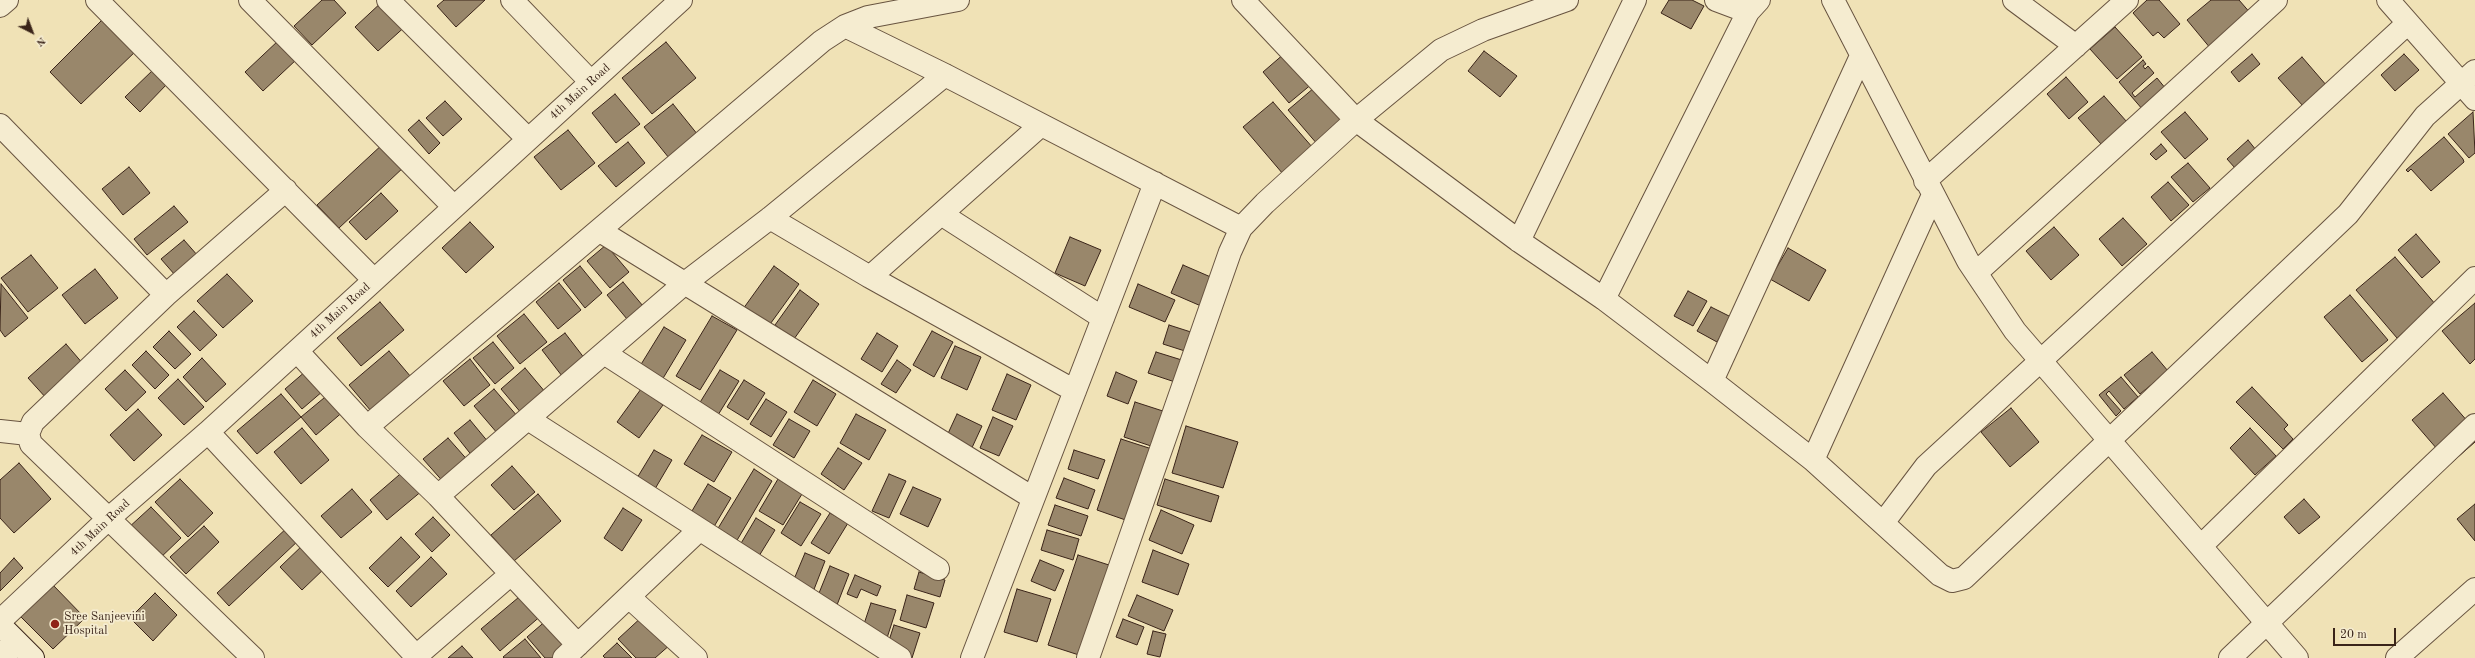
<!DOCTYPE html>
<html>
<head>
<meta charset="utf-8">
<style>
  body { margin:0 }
  #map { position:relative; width:2475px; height:658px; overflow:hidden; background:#f0e2b6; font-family:"Old Standard TT",serif }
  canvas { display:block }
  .north { position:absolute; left:12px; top:12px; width:40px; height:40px; -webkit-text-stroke:3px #f5ecd0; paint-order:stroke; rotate:138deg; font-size:11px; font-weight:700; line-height:16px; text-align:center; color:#3a2419 }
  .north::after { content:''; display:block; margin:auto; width:14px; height:18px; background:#3a2419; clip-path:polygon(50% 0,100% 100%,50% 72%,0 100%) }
  .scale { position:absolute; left:2333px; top:628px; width:63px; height:18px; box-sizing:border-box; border:2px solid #3a2419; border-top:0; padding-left:5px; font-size:12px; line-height:14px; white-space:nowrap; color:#3a2419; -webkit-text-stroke:3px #f5ecd0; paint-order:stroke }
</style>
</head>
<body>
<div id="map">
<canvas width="2475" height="658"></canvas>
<div class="north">N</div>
<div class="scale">20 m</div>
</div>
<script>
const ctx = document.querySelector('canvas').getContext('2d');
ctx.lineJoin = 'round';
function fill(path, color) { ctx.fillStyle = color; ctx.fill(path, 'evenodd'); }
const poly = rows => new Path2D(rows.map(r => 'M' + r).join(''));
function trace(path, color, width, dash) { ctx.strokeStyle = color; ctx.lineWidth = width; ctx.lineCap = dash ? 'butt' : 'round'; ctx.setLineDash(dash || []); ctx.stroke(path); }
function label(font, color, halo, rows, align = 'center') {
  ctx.font = font + ' "Old Standard TT",serif'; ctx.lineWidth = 3.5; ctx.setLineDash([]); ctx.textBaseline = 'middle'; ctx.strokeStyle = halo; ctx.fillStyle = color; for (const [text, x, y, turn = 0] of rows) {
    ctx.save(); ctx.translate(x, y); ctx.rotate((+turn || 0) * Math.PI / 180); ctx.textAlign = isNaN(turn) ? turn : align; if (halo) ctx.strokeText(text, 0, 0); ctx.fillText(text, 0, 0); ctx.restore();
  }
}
const building = poly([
  [322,0,334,0,346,13,312,45,294,26,322,0],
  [384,0,409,23,378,51,355,27,384,0],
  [444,0,485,0,456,27,437,6,444,0],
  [1669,0,1692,0,1704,6,1691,29,1661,13,1669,0],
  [2147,0,2159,0,2180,24,2164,38,2158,32,2153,36,2133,13,2147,0],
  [2211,0,2239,0,2252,15,2211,49,2187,20,2211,0],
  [106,16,138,49,81,104,50,72,106,16],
  [2115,27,2142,57,2117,79,2090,49,2115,27],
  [279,40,297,59,263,91,245,72,279,40],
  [666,42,696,78,652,114,622,78,666,42],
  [1292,47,1319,78,1289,103,1263,72,1292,47],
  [1484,51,1517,76,1500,97,1468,71,1484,51],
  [2252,54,2260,64,2239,82,2231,72,2252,54],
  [2404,54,2419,70,2395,91,2381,75,2404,54],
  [2302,57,2327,86,2303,106,2278,78,2302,57],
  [2143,60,2146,64,2143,66,2145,69,2148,66,2154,73,2132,93,2135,97,2157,78,2166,89,2160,95,2158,92,2143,110,2119,82,2143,60],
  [154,69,168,83,140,112,125,97,154,69],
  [2066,77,2088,102,2069,119,2047,94,2066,77],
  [1321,82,1351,116,1318,145,1288,110,1321,82],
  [615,94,640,124,616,143,592,113,615,94],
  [2104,96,2127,122,2101,144,2078,118,2104,96],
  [445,101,462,119,443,136,426,118,445,101],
  [1273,102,1313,148,1283,174,1243,127,1273,102],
  [673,104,698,135,669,158,644,127,673,104],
  [2185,112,2208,139,2185,159,2161,132,2185,112],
  [2473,112,2475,153,2469,158,2448,134,2473,112],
  [419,120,440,143,429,154,408,130,419,120],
  [568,130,595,163,561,190,534,157,568,130],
  [2444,137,2463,159,2464,162,2431,191,2411,169,2408,172,2406,170,2444,137],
  [2248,140,2256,150,2235,168,2227,159,2248,140],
  [628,142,645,163,616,187,598,166,628,142],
  [384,143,405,166,339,228,317,205,384,143],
  [2161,144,2167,151,2156,160,2150,154,2161,144],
  [2188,163,2210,188,2193,202,2171,177,2188,163],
  [129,167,150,193,123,215,102,189,129,167],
  [2168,182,2189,205,2171,221,2151,197,2168,182],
  [381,193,398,211,366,240,349,222,381,193],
  [174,206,188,222,147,255,134,239,174,206],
  [2123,218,2147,244,2122,266,2099,239,2123,218],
  [470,222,494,247,466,273,442,248,470,222],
  [2054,227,2079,255,2051,280,2026,251,2054,227],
  [2416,234,2440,262,2422,278,2398,250,2416,234],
  [1070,237,1101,250,1085,286,1055,273,1070,237],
  [184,240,198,256,175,275,161,259,184,240],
  [606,245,629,272,610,288,587,261,606,245],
  [1788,248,1826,270,1809,301,1770,279,1788,248],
  [31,255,58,288,28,312,1,278,31,255],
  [2395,257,2436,305,2397,338,2356,290,2395,257],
  [1183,265,1213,278,1201,306,1171,293,1183,265],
  [580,266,602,293,585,308,563,280,580,266],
  [774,266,799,284,768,327,743,309,774,266],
  [95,269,118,298,85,324,62,295,95,269],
  [227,274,253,301,223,328,197,301,227,274],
  [623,282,643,306,627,319,607,295,623,282],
  [559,283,581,310,558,329,536,302,559,283],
  [1,284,28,318,5,337,0,330,1,284],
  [1138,284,1175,300,1165,322,1129,307,1138,284],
  [800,290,819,304,794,339,775,325,800,290],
  [1688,291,1707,301,1693,326,1674,316,1688,291],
  [2350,295,2388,340,2362,362,2324,317,2350,295],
  [380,302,404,330,361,366,337,338,380,302],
  [2475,303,2475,359,2470,364,2442,331,2475,303],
  [1711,307,1731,317,1717,342,1697,331,1711,307],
  [194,311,217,335,200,351,177,327,194,311],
  [524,314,547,342,520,364,497,336,524,314],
  [712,316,737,330,700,390,676,376,712,316],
  [1169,325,1194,333,1188,352,1163,344,1169,325],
  [664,327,686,340,662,380,640,366,664,327],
  [169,331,191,354,175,369,153,347,169,331],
  [932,331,953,342,934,377,913,365,932,331],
  [565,333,585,359,562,376,542,350,565,333],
  [877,333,898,346,882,372,861,359,877,333],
  [493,342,514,368,495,384,473,358,493,342],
  [66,344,84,365,47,399,28,378,66,344],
  [955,346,981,357,967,390,941,378,955,346],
  [146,351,169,375,155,389,132,365,146,351],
  [389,351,411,377,371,411,349,385,389,351],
  [1156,352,1185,361,1178,383,1148,373,1156,352],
  [2152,352,2168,371,2140,394,2124,375,2152,352],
  [202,358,226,384,206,402,183,377,202,358],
  [470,359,490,385,464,406,443,381,470,359],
  [897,360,911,370,896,393,881,384,897,360],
  [313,365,330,385,302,409,285,389,313,365],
  [525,368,546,393,522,414,501,389,525,368],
  [125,370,146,392,126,411,105,389,125,370],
  [720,370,739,381,718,415,699,404,720,370],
  [1116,372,1137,381,1128,404,1107,396,1116,372],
  [1007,374,1031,385,1016,420,992,410,1007,374],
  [2121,377,2138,397,2124,409,2109,391,2106,394,2121,411,2116,416,2099,395,2121,377],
  [178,379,204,407,184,425,158,398,178,379],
  [744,380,765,393,748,420,727,407,744,380],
  [813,380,836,394,817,426,794,412,813,380],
  [2252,387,2288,425,2284,429,2293,439,2283,449,2236,402,2252,387],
  [494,389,518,417,498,434,474,406,494,389],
  [641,389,663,405,639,438,617,422,641,389],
  [330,393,345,410,316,435,301,417,330,393],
  [2443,393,2475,430,2475,442,2450,464,2412,420,2443,393],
  [281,394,301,417,257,454,237,431,281,394],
  [766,399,787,412,771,437,750,424,766,399],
  [1135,402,1169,413,1157,448,1124,437,1135,402],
  [2011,408,2039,442,2010,467,1981,432,2011,408],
  [138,409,162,435,134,461,110,435,138,409],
  [856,414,886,430,869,460,840,443,856,414],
  [957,414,982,426,970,452,945,440,957,414],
  [993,417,1013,426,999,456,980,448,993,417],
  [789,419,810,431,794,458,773,445,789,419],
  [470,420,489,443,473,457,454,433,470,420],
  [1186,426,1238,442,1223,488,1172,473,1186,426],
  [302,428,329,460,301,484,274,452,302,428],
  [2250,428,2276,456,2255,475,2230,448,2250,428],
  [702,435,732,452,714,482,684,464,702,435],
  [448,438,471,464,446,485,423,459,448,438],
  [1121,439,1158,451,1134,523,1097,510,1121,439],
  [838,448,862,463,844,490,821,474,838,448],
  [654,450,672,460,652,494,634,483,654,450],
  [1074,450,1105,460,1098,479,1068,469,1074,450],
  [19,463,51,499,14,533,0,518,0,480,19,463],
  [512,466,535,492,514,510,491,485,512,466],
  [406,469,423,490,387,520,370,500,406,469],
  [754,469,772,481,736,542,717,530,754,469],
  [889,474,906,481,889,518,872,511,889,474],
  [1064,478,1095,490,1088,509,1056,498,1064,478],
  [180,479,213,513,188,537,155,502,180,479],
  [778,479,802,494,783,525,759,511,778,479],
  [1165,479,1219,496,1211,522,1157,505,1165,479],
  [708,484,731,498,709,535,686,521,708,484],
  [913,487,941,499,928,527,900,514,913,487],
  [352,489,372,512,341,538,321,516,352,489],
  [538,494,561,521,514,561,491,535,538,494],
  [2304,499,2320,517,2299,534,2284,517,2304,499],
  [800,502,821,514,801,546,781,533,800,502],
  [2475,504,2475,541,2457,519,2475,504],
  [1055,505,1088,516,1081,536,1048,525,1055,505],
  [151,507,181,538,157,561,127,529,151,507],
  [623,508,642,520,622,551,604,538,623,508],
  [1161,510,1194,525,1182,554,1149,540,1161,510],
  [830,513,848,523,829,554,811,543,830,513],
  [433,517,450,535,432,552,415,534,433,517],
  [756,518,775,530,759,556,740,545,756,518],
  [204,526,219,542,186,574,170,557,204,526],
  [289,526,300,539,229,606,217,593,289,526],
  [1047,530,1079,539,1073,560,1041,550,1047,530],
  [401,537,420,557,388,587,369,568,401,537],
  [305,543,327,566,302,590,280,567,305,543],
  [1153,550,1189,564,1178,595,1142,582,1153,550],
  [805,553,825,561,813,592,792,584,805,553],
  [1078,555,1112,566,1082,656,1048,645,1078,555],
  [431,557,447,574,411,607,396,591,431,557],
  [14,558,23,568,0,591,0,573,14,558],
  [1040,560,1064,570,1055,591,1031,581,1040,560],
  [830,566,849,574,837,605,817,598,830,566],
  [919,572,945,580,940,597,914,589,919,572],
  [855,575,881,586,877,596,861,589,857,598,847,594,855,575],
  [51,583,85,618,53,649,19,615,51,583],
  [1017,589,1051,599,1037,642,1004,632,1017,589],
  [525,592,543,614,500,651,481,629,525,592],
  [155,593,177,615,153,641,130,618,155,593],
  [907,595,934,603,926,628,900,620,907,595],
  [1137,595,1173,610,1164,631,1128,616,1137,595],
  [871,603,896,610,887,638,862,630,871,603],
  [644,615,671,644,655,658,636,658,618,639,644,615],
  [548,619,571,646,557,658,545,658,527,637,548,619],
  [1123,619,1144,627,1137,645,1116,637,1123,619],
  [894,625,920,633,912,658,901,658,885,653,894,625],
  [1153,631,1166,634,1160,657,1147,654,1153,631],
  [525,639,541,658,504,658,503,657,525,639],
  [617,643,632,658,605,658,603,656,617,643],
  [462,646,473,658,448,658,462,646]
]);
const street = poly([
  [97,0,374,280],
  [250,0,454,207],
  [388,0,528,139],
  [512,0,591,82],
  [1243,0,1356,120,1519,241,1604,299,1712,381,1813,460,1940,575,1952,581,1964,578,2326,235,2348,214,2425,116,2475,71],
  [1716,0,1748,12,1759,0],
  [1833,0,1968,261,2015,331,2297,658],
  [2014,0,2076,46],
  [2388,0,2475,99],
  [0,6,7,0],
  [845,26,945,75,1241,228],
  [0,125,166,295],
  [1925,181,2127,0],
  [941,214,1103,318],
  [770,218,870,277,1075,391],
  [600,231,1033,498],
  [1519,241,1635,0],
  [1976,273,2276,0],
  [870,277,1041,125],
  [1604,299,1748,12],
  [297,351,367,427,438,496,578,645],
  [604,353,938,569],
  [1712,381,1861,56],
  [528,419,900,658],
  [367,427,822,41,845,26,868,17,958,0],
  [0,431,28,434],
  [208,432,416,656],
  [1813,460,1933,195],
  [438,496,685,283,770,218,945,75],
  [1883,523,1926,466,2408,23],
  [2201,546,2475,278],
  [629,597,696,658],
  [0,621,107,520,208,432,681,0],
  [253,658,31,444,28,434,33,422,166,295,286,190],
  [414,658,511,574],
  [564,658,699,530],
  [972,658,1155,183],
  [1088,658,1230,252,1241,228,1265,203,1356,120,1441,50,1483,30,1567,0],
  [2230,658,2475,425],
  [2397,658,2475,589]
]);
const secondary = poly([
  [0,625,33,658],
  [0,652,6,658]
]);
const markers = [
  [55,624,5,"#8f2418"]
];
const streetNames = [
  ["4th Main Road",580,92,-42],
  ["4th Main Road",340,311,-42],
  ["4th Main Road",100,528,-43]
];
const poiNames = [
  ["Sree Sanjeevini",64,617],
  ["Hospital",64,631]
];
fill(building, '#99876b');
trace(building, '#3a2419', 1);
trace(street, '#685440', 24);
trace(secondary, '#3a2419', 24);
trace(street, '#f5ecd0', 22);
trace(secondary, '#f5ecd0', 22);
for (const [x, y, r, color] of markers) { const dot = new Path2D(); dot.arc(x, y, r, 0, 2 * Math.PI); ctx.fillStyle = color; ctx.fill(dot); trace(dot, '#f5ecd0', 1.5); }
label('12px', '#3a2419', '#f5ecd0', streetNames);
label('12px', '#3a2419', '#f5ecd0', poiNames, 'left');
</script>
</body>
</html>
